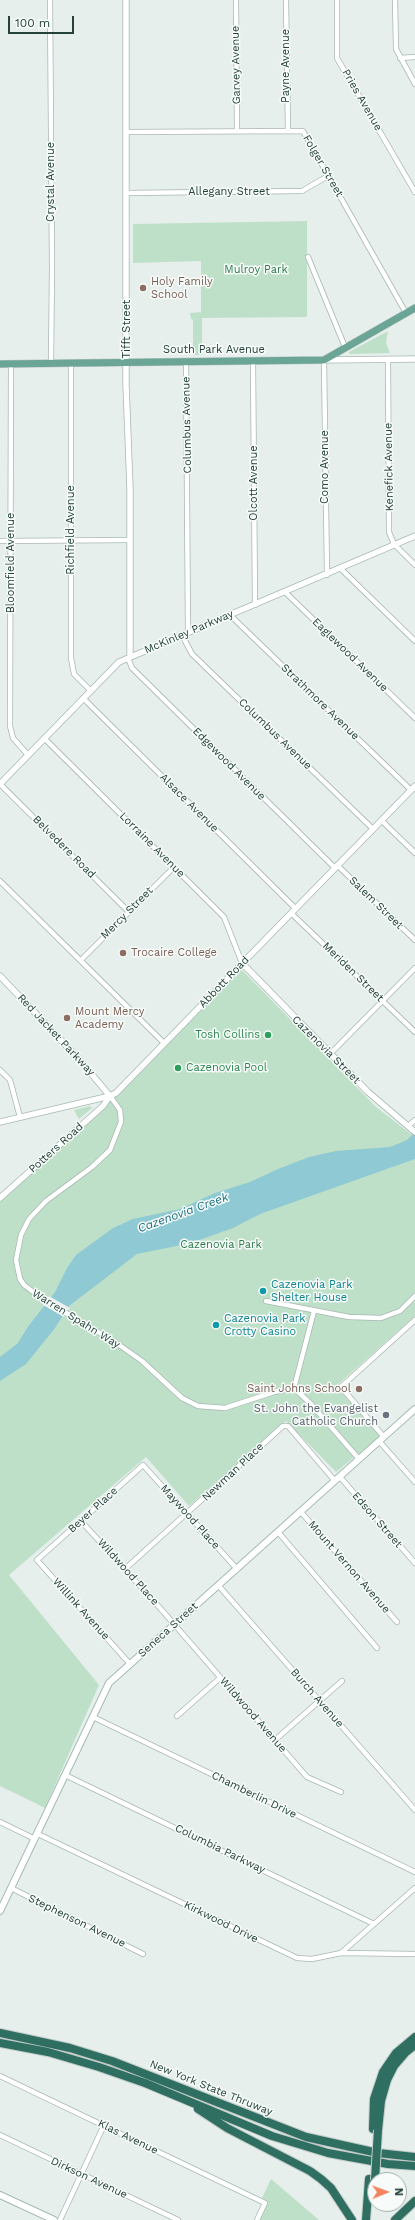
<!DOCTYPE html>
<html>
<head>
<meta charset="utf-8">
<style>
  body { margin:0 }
  #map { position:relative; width:415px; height:2220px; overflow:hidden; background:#e6efeb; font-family:"Work Sans",sans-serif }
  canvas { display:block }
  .north { position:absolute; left:367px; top:2172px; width:40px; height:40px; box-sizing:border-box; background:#f7fbf9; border:1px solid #a3b1ad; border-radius:50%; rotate:89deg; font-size:11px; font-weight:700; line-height:16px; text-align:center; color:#24423a }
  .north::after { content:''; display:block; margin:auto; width:14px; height:18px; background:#f4845f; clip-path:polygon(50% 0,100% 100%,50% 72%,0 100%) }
  .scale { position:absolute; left:8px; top:16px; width:66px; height:18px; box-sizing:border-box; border:2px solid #24423a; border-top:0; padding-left:5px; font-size:12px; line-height:14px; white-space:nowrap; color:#24423a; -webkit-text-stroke:3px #f7fbf9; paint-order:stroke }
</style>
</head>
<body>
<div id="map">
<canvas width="415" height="2220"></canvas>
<div class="north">N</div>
<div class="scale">100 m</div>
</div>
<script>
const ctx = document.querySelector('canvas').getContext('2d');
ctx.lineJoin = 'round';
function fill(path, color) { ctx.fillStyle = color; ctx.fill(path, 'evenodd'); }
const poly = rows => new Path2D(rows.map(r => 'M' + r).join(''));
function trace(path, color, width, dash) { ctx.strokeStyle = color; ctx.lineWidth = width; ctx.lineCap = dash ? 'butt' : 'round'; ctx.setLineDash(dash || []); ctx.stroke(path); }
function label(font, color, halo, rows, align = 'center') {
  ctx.font = font + ' "Work Sans",sans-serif'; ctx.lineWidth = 3; ctx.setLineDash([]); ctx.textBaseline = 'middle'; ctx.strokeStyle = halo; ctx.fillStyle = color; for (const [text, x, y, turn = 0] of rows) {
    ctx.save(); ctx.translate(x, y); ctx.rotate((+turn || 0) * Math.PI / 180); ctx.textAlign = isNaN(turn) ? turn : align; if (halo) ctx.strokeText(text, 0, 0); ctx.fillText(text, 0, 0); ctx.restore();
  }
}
const green = poly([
  [307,221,307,317,202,318,202,355,193,355,193,320,191,319,190,313,201,312,201,261,133,263,133,224],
  [388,331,386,343,390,353,350,354,349,352],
  [241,969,376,1107,415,1137,415,1316,336,1386,380,1436,336,1472,286,1421,189,1506,146,1457,9,1575,99,1685,45,1808,0,1786,0,1201,118,1093],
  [90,1106,92,1108,79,1119,74,1110],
  [271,2179,319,2220,259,2220,268,2201,262,2198]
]);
const water = poly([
  [415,1132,415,1159,260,1214,233,1228,191,1243,137,1254,69,1306,55,1328,26,1364,0,1381,0,1357,18,1343,27,1328,55,1292,67,1268,76,1255,113,1228,133,1219,180,1209,215,1193,250,1182,278,1169,309,1157,336,1151,390,1147,407,1140]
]);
const pier = poly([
  [49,1296,70,1308,64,1317,43,1305]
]);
const minor = poly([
  [50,0,52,269,51,363],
  [236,0,237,131],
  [286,0,288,130],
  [337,0,337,58,415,192],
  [395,0,396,49,415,84],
  [400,58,415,57],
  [126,132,303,131,406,313],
  [126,193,302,191,328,176],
  [308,257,345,347],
  [324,360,327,575],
  [388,360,389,532,394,544,415,565],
  [186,361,188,632],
  [253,361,255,605],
  [71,363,71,658,74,674,90,690],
  [11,364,10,726,13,738,28,755],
  [0,541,130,540],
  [340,568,415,641],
  [285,592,415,718],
  [230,615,411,790],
  [182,635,192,654,373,829],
  [128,658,132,668,335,868],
  [83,698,295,908],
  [44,738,224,917,242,963],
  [0,784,128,911],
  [381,820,415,853],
  [337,865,415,940],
  [0,881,164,1043],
  [291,913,415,1032],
  [81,960,174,867],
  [331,1053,415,968],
  [0,1070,10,1080,20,1117],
  [110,1096,120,1110,121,1122,110,1150,92,1167,46,1201,29,1219,21,1235,16,1260,20,1279,24,1285,44,1300,115,1342,142,1361,182,1398,198,1406,225,1408,274,1392,294,1388],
  [408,1126,415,1120],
  [266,1301,349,1317,381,1318,400,1311,415,1296],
  [294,1388,311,1404,359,1459],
  [294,1388,314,1311],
  [384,1437,341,1387,415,1320],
  [379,1441,415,1482],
  [340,1477,415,1563],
  [301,1512,397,1622],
  [81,1521,160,1608,307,1777,341,1792],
  [278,1532,377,1648],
  [125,1569,283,1426,288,1426,335,1481],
  [218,1585,415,1810],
  [130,1664,37,1560,143,1465,237,1569],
  [177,1716,220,1678],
  [93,1717,415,1872],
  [275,1740,342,1681],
  [65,1775,374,1924],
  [0,1822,35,1839],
  [38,1834,297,1958,312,1959,341,1953,415,1954],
  [11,1888,143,1954],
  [341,1953,415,1888],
  [0,2076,265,2203,257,2220],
  [0,2135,178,2220],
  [60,2220,104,2125]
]);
const tertiary = poly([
  [126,0,126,384,130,489,130,657],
  [325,360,415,359],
  [0,784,119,662,415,536],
  [242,963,368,1092,415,1132],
  [0,976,78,1058,110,1096],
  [0,1122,110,1096,116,1093,415,786],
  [0,1198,103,1106,110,1096]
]);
const secondary = poly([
  [0,1911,109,1683,415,1409],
  [0,2195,54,2220]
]);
const primary = poly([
  [0,364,324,360,415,308]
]);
const motorway = poly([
  [0,2033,70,2048,112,2061,306,2137,378,2153,415,2157],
  [0,2043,48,2052,99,2067,145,2083,272,2136,328,2153,388,2164,415,2166],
  [198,2109,227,2128,310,2171,321,2179,331,2188,352,2220],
  [373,2129,374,2099,383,2072,396,2053,415,2037],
  [378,2130,381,2101,387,2080,394,2066,406,2052,415,2045],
  [366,2220,369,2179],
  [395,2220,415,2201]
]);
const motorwayBridge = poly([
  [375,2180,378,2130]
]);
const markers = [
  [143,288,4,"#8d6e63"],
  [123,953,4,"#8d6e63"],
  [67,1018,4,"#8d6e63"],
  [268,1035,4,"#2e9e5b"],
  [178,1068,4,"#2e9e5b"],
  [263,1291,4,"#0f9aa8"],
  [216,1325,4,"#0f9aa8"],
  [359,1389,4,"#8d6e63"],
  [386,1415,4,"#6b7280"]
];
const streetNames = [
  ["Garvey Avenue",236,65,-91],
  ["Payne Avenue",286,66,-90],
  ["Pries Avenue",362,100,60],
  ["Folger Street",323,166,60],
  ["Crystal Avenue",51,182,-90],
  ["Allegany Street",229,192],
  ["Tifft Street",127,329,-90],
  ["South Park Avenue",214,350],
  ["Columbus Avenue",187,425,-91],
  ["Como Avenue",325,467,-90],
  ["Kenefick Avenue",389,467,-91],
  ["Olcott Avenue",254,483,-90],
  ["Richfield Avenue",71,530,-90],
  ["Bloomfield Avenue",11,563,-90],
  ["McKinley Parkway",189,632,-23],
  ["Eaglewood Avenue",350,655,44],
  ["Strathmore Avenue",320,702,44],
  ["Columbus Avenue",275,734,44],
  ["Edgewood Avenue",229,764,45],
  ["Alsace Avenue",189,803,45],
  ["Lorraine Avenue",152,845,45],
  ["Belvedere Road",64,847,45],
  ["Salem Street",376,903,44],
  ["Mercy Street",127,913,-45],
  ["Meriden Street",353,972,44],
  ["Abbott Road",224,982,-46],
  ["Red Jacket Parkway",56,1035,47],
  ["Cazenovia Street",326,1050,45],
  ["Potters Road",56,1148,-42],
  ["Warren Spahn Way",76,1319,32],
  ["Newman Place",233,1472,-43],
  ["Beyer Place",93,1510,-42],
  ["Maywood Place",190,1517,48],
  ["Edson Street",377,1520,49],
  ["Mount Vernon Avenue",349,1567,49],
  ["Wildwood Place",128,1572,48],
  ["Willink Avenue",81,1609,48],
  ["Seneca Street",168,1630,-42],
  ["Burch Avenue",317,1698,49],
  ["Wildwood Avenue",253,1715,49],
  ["Chamberlin Drive",254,1795,26],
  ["Columbia Parkway",220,1849,26],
  ["Stephenson Avenue",77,1921,26],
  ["Kirkwood Drive",221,1922,26],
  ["New York State Thruway",211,2088,22],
  ["Klas Avenue",128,2137,26],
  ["Dirkson Avenue",89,2178,25]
];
const parkNames = [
  ["Mulroy Park",256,270],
  ["Cazenovia Park",221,1245]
];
const educationNames = [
  ["Holy Family",151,282],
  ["School",151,295],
  ["Trocaire College",131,953],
  ["Mount Mercy",75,1012],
  ["Academy",75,1025],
  ["Saint Johns School",351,1389,"right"]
];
const leisureNames = [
  ["Tosh Collins",260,1035],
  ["Cazenovia Pool",186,1068,"left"]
];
const cultureNames = [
  ["Cazenovia Park",271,1285],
  ["Shelter House",271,1298],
  ["Cazenovia Park",224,1319],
  ["Crotty Casino",224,1332]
];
const worshipNames = [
  ["St. John the Evangelist",378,1409],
  ["Catholic Church",378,1422]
];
const waterNames = [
  ["Cazenovia Creek",183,1213,-20]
];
fill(green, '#bfe0c8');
fill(water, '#8ec9d4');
fill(pier, '#e6efeb');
trace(minor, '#a8b8b2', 6);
trace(tertiary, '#a8b8b2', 7);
trace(secondary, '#a4bbb3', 8);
trace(primary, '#c2cac8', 8);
trace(motorway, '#c2cac8', 10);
trace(minor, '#fff', 4.5);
trace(tertiary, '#fff', 5.5);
trace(secondary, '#fff', 6);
trace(primary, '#6aa596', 7);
trace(motorway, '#2f6f62', 8);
trace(motorwayBridge, '#c2cac8', 10, []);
trace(motorwayBridge, '#2f6f62', 8);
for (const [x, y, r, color] of markers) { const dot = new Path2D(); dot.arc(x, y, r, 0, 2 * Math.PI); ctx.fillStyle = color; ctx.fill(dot); trace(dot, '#f7fbf9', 1.5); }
label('11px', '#24423a', '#f7fbf9', streetNames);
label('11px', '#2d7a4b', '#f7fbf9', parkNames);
label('11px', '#785e54', '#f7fbf9', educationNames, 'left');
label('11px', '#27864d', '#f7fbf9', leisureNames, 'right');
label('11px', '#0d838f', '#f7fbf9', cultureNames, 'left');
label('11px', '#5b616d', '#f7fbf9', worshipNames, 'right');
label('italic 12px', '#1c6f80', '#f7fbf9', waterNames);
</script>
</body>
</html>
